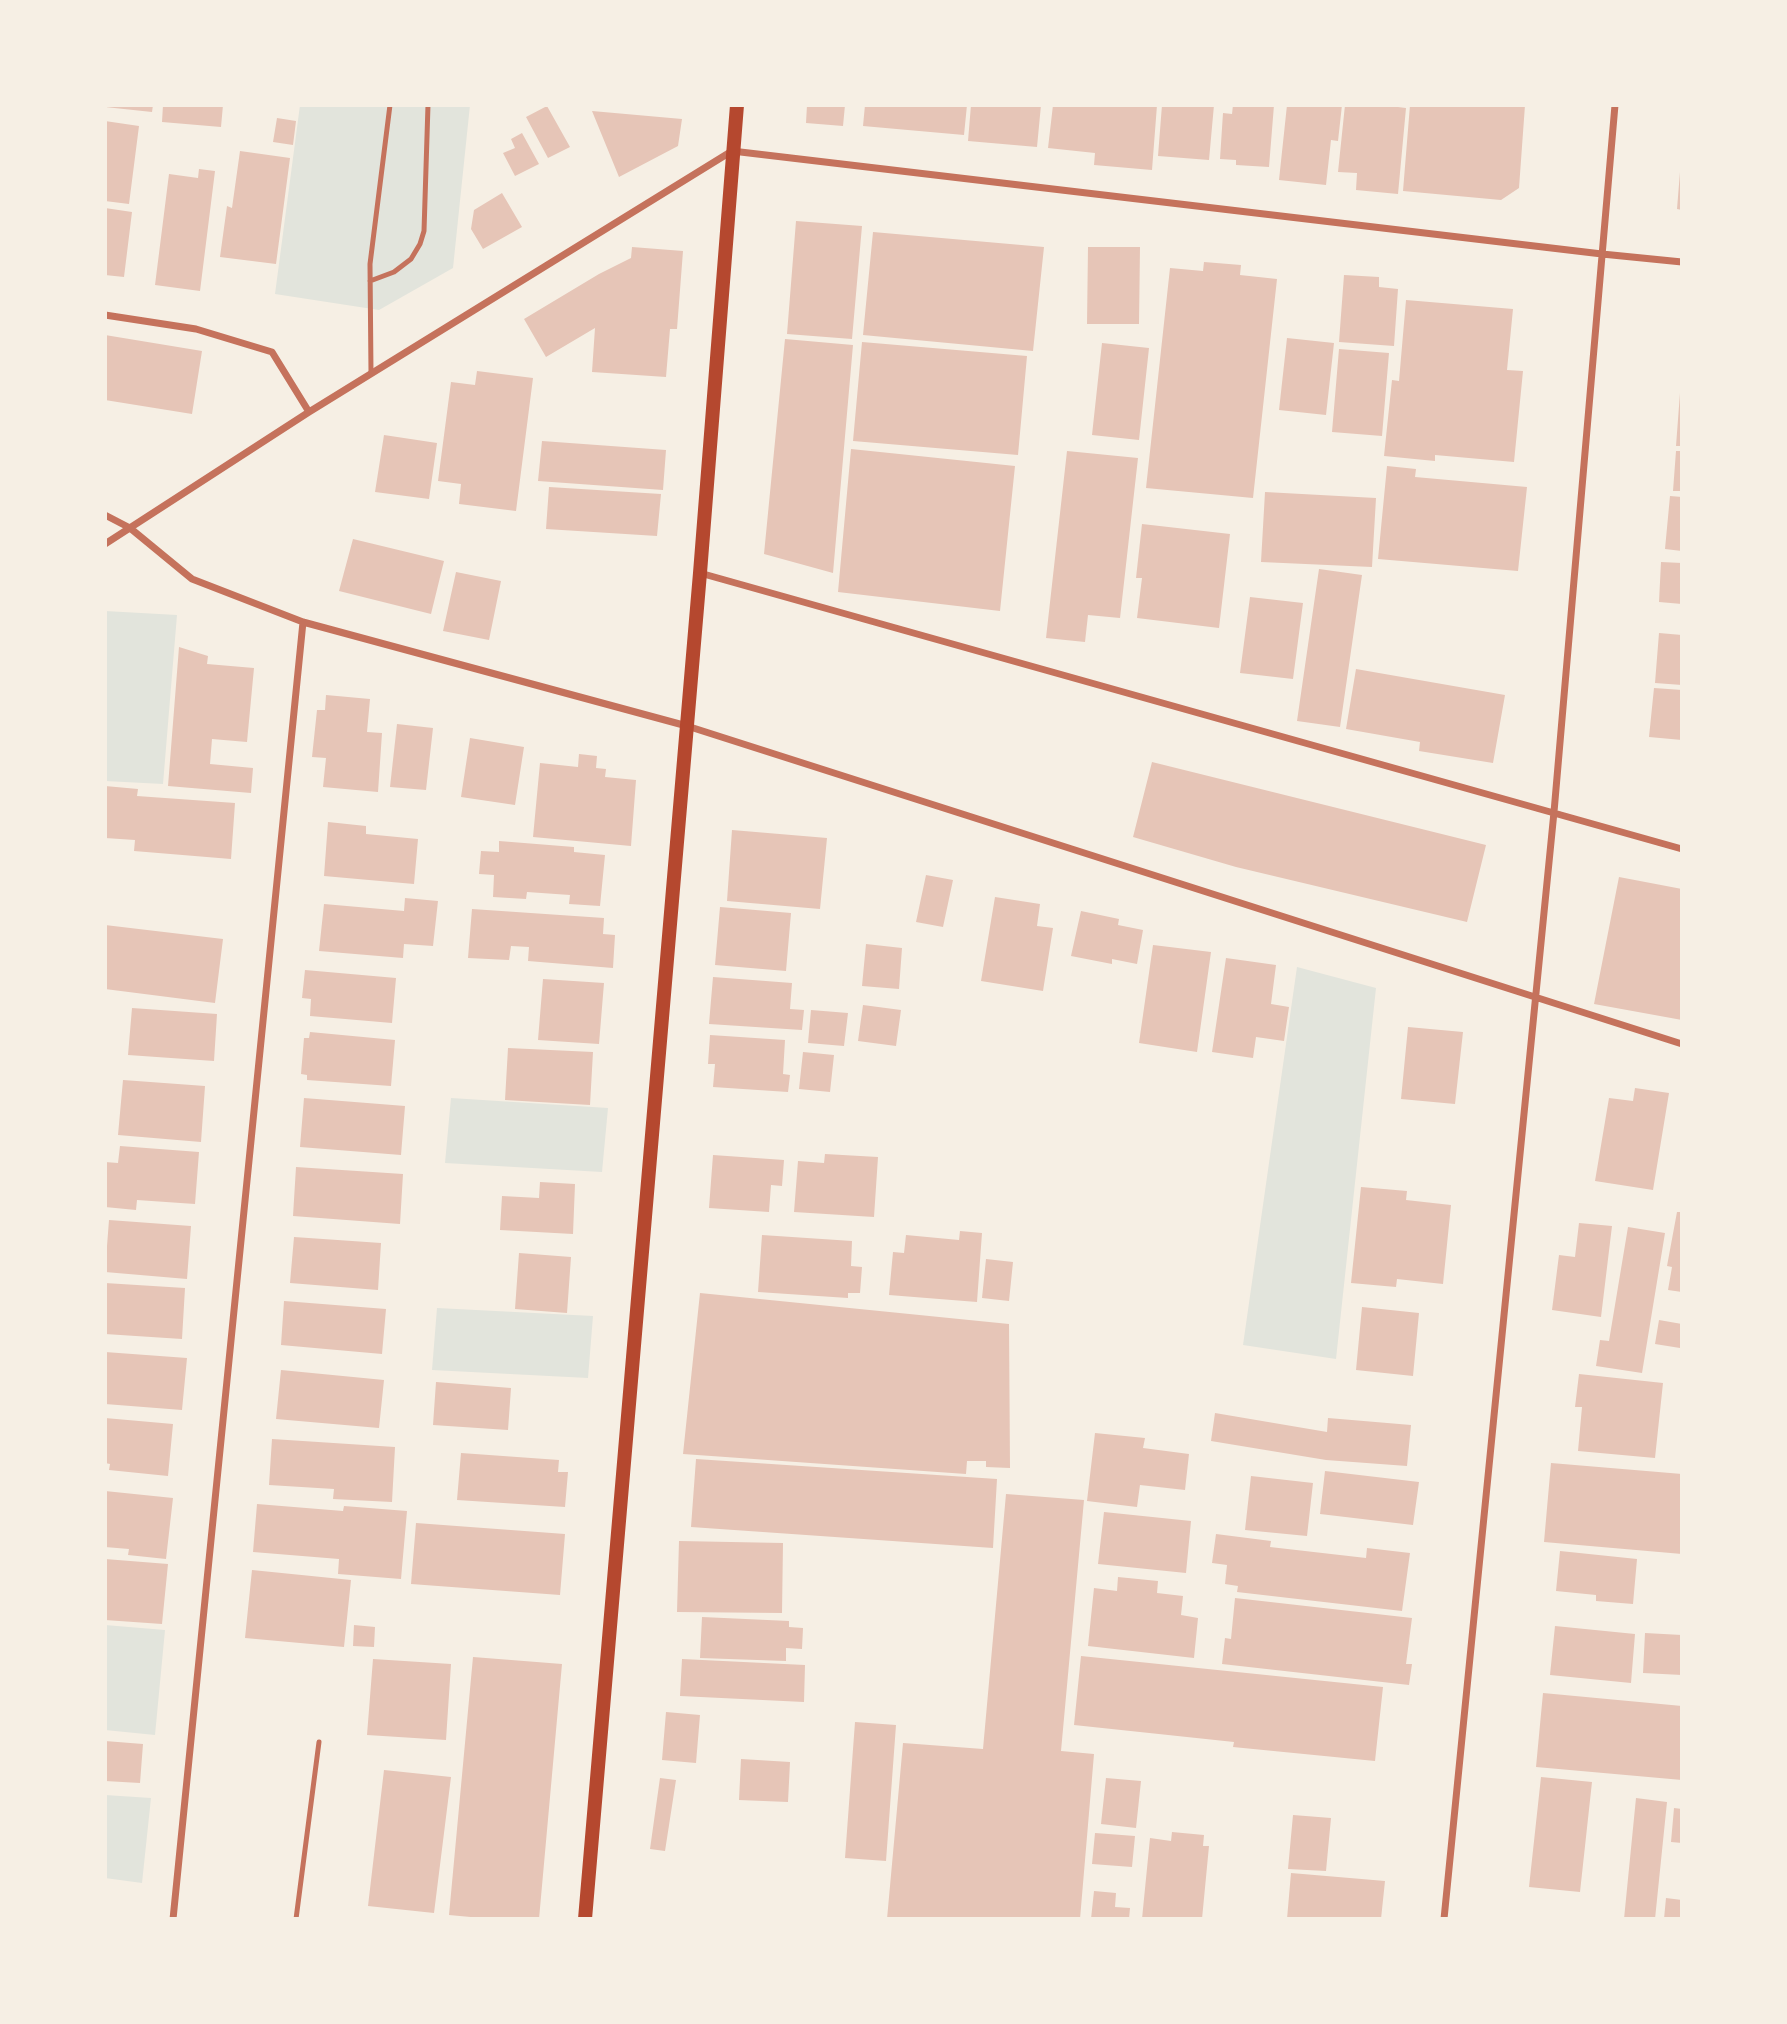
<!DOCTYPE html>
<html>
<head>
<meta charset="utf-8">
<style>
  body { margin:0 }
  #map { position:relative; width:1787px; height:2024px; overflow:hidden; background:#f6efe4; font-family:"Archivo Narrow",sans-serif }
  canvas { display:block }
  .frame { position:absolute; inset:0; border:107px solid #f6efe4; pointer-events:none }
</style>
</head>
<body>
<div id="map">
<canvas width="1787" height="2024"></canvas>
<div class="frame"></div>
</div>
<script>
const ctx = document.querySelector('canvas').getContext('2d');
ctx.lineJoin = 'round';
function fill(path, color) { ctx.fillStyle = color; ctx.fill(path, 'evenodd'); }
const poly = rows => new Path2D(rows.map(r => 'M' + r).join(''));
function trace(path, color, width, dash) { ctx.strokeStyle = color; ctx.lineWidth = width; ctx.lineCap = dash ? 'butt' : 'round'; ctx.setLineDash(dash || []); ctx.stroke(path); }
const green = poly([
  [300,105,470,105,453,268,379,310,275,294],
  [105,611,177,615,163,784,105,781],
  [1297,967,1376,988,1336,1359,1243,1345],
  [451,1098,608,1108,602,1172,445,1163],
  [437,1308,593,1316,588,1378,432,1370],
  [105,1625,165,1630,155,1735,105,1730],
  [105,1795,151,1798,142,1883,105,1878]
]);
const building = poly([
  [105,105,153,105,152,112,105,107],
  [163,105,223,105,221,127,162,122],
  [807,105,845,105,843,126,806,123],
  [865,105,967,105,964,135,863,126],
  [971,105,1041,105,1037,147,968,141],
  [1053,105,1157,105,1152,170,1094,165,1095,153,1048,148],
  [1162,105,1214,105,1209,160,1158,156],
  [1233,105,1274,105,1269,167,1236,165,1236,160,1220,159,1223,113,1232,114],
  [1287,105,1342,105,1338,141,1331,140,1326,185,1279,180],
  [1345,105,1399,105,1398,107,1406,108,1398,194,1356,190,1357,173,1338,172],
  [1410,105,1525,105,1519,188,1501,200,1403,191],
  [547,106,570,147,548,158,526,117],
  [592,111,682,119,678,146,619,177],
  [277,118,296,121,293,145,273,142],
  [105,121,139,126,129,204,105,201],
  [522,133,539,164,515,176,503,153,515,148,511,139],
  [240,151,290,158,276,264,220,257,227,206,232,208],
  [199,169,215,171,200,291,155,285,169,174,198,178],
  [1680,172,1682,173,1682,210,1677,209],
  [502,193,522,227,483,249,471,229,474,210],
  [105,208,132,212,124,277,105,275],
  [796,221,862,226,852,339,787,334],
  [873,232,1044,247,1033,351,863,335],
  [632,247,683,251,677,329,670,329,666,377,592,372,595,328,546,357,524,319,599,274,631,258],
  [1088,247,1140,247,1139,324,1087,324],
  [1204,262,1241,265,1240,275,1277,279,1253,498,1146,488,1170,268,1203,271],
  [1344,275,1379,277,1379,287,1398,289,1394,346,1339,342],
  [1406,300,1513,309,1507,370,1523,371,1514,462,1435,455,1435,461,1384,456,1392,380,1399,381],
  [105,335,202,351,192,414,105,400],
  [1287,338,1334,343,1326,415,1279,410],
  [785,339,853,345,833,573,764,554],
  [862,342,1027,356,1018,455,853,441],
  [1102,343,1149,348,1139,440,1092,435],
  [1339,349,1389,353,1382,436,1332,432],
  [477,371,533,378,516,511,459,504,461,484,438,481,451,382,475,385],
  [1680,393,1682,393,1682,446,1676,446],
  [384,435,437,443,429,499,375,492],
  [542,441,666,450,663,490,538,481],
  [851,449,1015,466,1000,611,838,592],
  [1067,451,1138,458,1120,618,1088,615,1085,642,1046,638],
  [1676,451,1682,451,1682,491,1673,491],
  [1387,466,1416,469,1415,477,1527,487,1518,571,1378,559],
  [549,487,661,494,657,536,546,529],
  [1265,492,1376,498,1372,567,1261,562],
  [1670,496,1682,497,1682,551,1665,549],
  [1142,524,1230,534,1219,628,1137,618,1142,578,1136,578],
  [353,539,444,561,431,614,339,591],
  [1661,562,1682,563,1682,604,1659,602],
  [1319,569,1362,575,1340,727,1297,721],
  [456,572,501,581,489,640,443,631],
  [1250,597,1303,603,1293,679,1240,673],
  [1659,633,1682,635,1682,685,1655,683],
  [179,647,208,656,207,664,254,668,247,742,212,739,210,764,253,768,251,793,168,786],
  [1356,669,1505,695,1493,763,1419,751,1420,742,1346,729],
  [1654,688,1682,690,1682,740,1649,737],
  [326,695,370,699,367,732,382,733,378,792,323,787,326,758,312,757,317,710,325,710],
  [397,724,433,728,426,790,390,787],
  [470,738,524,747,515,805,461,797],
  [579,754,597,756,596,768,606,769,605,777,636,780,631,846,533,837,540,763,578,767],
  [1152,762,1486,845,1467,922,1236,867,1133,837],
  [105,786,138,789,137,796,235,803,231,859,134,851,135,840,105,838],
  [328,822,366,826,366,834,418,839,414,884,324,876],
  [732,830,827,838,820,909,727,901],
  [499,841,574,847,574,852,605,855,600,906,569,904,570,895,527,892,526,899,493,897,494,875,479,874,481,851,499,852],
  [926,875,953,880,943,927,916,922],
  [1619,877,1682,889,1682,1020,1594,1004],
  [995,897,1040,904,1037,926,1053,928,1043,991,981,981],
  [405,898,438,901,433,946,404,944,403,958,319,951,324,904,404,911],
  [720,907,791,913,786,971,715,965],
  [472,909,604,918,603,934,615,935,613,968,528,961,529,947,511,946,509,960,468,958],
  [1081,911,1119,919,1118,925,1143,930,1137,964,1112,959,1112,964,1071,956],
  [105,925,223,939,215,1003,105,989],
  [866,944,902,948,899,989,862,986],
  [1153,945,1211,952,1197,1052,1139,1043],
  [1226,958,1276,965,1271,1004,1289,1007,1284,1041,1256,1037,1253,1058,1212,1052],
  [305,970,396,978,392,1023,310,1016,311,999,302,998],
  [713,977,792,983,790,1009,804,1010,802,1030,709,1024],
  [543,979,604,983,599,1044,538,1040],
  [863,1005,901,1010,896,1046,858,1041],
  [132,1008,217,1014,214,1061,128,1055],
  [811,1010,848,1013,844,1046,808,1043],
  [1408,1027,1463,1032,1455,1104,1401,1099],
  [310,1032,395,1040,391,1086,307,1080,307,1075,301,1074,304,1038,309,1038],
  [710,1035,785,1040,783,1074,790,1075,788,1092,713,1087,715,1064,708,1064],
  [508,1048,593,1052,590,1105,505,1100],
  [803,1052,834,1055,830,1092,799,1089],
  [123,1080,205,1086,201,1142,118,1135],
  [1635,1088,1669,1093,1653,1190,1595,1181,1609,1098,1633,1101],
  [304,1098,405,1106,401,1155,300,1147],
  [120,1146,199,1152,195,1204,137,1200,136,1210,105,1207,105,1162,118,1163],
  [825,1154,878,1157,874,1217,794,1212,798,1161,824,1163],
  [713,1155,784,1160,782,1186,771,1185,769,1212,709,1208],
  [296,1167,403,1174,400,1224,293,1216],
  [540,1182,575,1184,573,1234,500,1230,502,1196,539,1198],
  [1361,1187,1407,1191,1406,1200,1451,1205,1443,1284,1397,1279,1396,1287,1351,1283],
  [1677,1212,1682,1212,1682,1292,1668,1290,1672,1267,1667,1266],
  [109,1220,191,1226,187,1279,105,1272],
  [1579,1223,1612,1226,1601,1317,1552,1310,1559,1255,1575,1257],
  [1628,1227,1665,1233,1642,1373,1596,1366,1600,1340,1609,1341],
  [960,1231,982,1233,977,1302,889,1295,893,1252,904,1253,906,1235,959,1240],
  [762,1235,852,1241,851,1266,862,1267,860,1293,848,1293,848,1298,758,1292],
  [294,1237,381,1243,378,1290,290,1283],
  [519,1253,571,1257,567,1313,515,1309],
  [986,1259,1013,1262,1009,1301,982,1298],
  [105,1283,185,1288,182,1339,105,1334],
  [700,1293,1009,1324,1010,1468,986,1467,986,1461,967,1461,966,1474,683,1454],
  [284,1301,386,1309,382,1354,281,1345],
  [1362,1307,1419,1313,1413,1376,1356,1370],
  [1659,1320,1682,1324,1680,1348,1655,1344],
  [105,1352,187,1358,182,1410,105,1404],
  [281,1370,384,1380,379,1428,276,1419],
  [1579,1374,1663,1383,1655,1458,1578,1451,1582,1407,1575,1407],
  [436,1382,511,1388,508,1430,433,1425],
  [1215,1413,1327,1432,1328,1418,1411,1425,1407,1466,1326,1460,1211,1441],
  [105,1418,173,1424,168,1476,109,1470,110,1464,105,1463],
  [1095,1433,1145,1438,1143,1448,1189,1454,1185,1490,1140,1485,1137,1507,1087,1501],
  [272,1439,395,1447,392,1502,333,1499,334,1489,269,1485],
  [461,1453,559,1460,558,1472,568,1472,565,1507,457,1500],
  [696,1459,997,1479,993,1548,691,1527],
  [1551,1463,1682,1474,1682,1554,1544,1542],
  [1325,1471,1419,1482,1413,1525,1320,1514],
  [1251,1476,1313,1483,1307,1536,1245,1530],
  [105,1491,173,1498,166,1559,128,1555,129,1549,105,1547],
  [1006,1494,1084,1500,1061,1751,1094,1754,1080,1919,887,1919,903,1743,983,1749],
  [257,1504,343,1511,344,1506,407,1511,401,1579,338,1574,339,1559,253,1552],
  [1104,1512,1191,1521,1186,1573,1098,1564],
  [416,1523,565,1534,560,1595,411,1584],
  [1216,1534,1271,1541,1270,1547,1366,1558,1367,1548,1410,1553,1402,1611,1237,1592,1238,1586,1225,1584,1227,1565,1212,1563],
  [679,1541,783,1543,782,1613,677,1612],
  [1560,1551,1637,1559,1633,1604,1596,1601,1596,1595,1556,1591],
  [105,1559,168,1564,162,1624,105,1620],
  [252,1570,351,1580,344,1647,245,1638],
  [1118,1577,1158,1581,1157,1593,1183,1596,1181,1615,1198,1618,1194,1658,1088,1646,1094,1588,1117,1591],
  [1235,1598,1412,1618,1406,1664,1412,1664,1409,1685,1222,1664,1225,1638,1231,1639],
  [702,1617,789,1621,789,1627,803,1628,802,1649,786,1648,786,1661,700,1658],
  [354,1625,375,1627,374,1647,353,1646],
  [1555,1626,1635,1634,1631,1683,1550,1675],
  [1645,1633,1682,1635,1682,1675,1643,1673],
  [1081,1656,1383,1687,1375,1761,1233,1747,1234,1742,1074,1725],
  [473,1657,562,1664,539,1919,492,1919,449,1915],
  [373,1659,451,1664,446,1740,367,1735],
  [682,1659,805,1665,804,1702,680,1696],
  [1543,1693,1682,1706,1682,1780,1536,1767],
  [666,1712,700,1715,696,1763,662,1760],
  [855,1722,896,1725,886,1861,845,1858],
  [105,1741,143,1744,140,1783,105,1781],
  [741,1759,790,1762,788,1802,739,1800],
  [384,1770,451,1777,434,1913,368,1906],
  [1541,1777,1592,1782,1580,1892,1529,1887],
  [660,1778,676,1780,665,1851,650,1849],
  [1106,1778,1141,1781,1136,1828,1101,1824],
  [1636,1798,1667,1802,1655,1919,1624,1919],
  [1674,1808,1682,1809,1682,1843,1671,1842],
  [1293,1815,1331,1818,1326,1871,1288,1869],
  [1172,1832,1204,1835,1203,1846,1209,1846,1202,1919,1142,1919,1150,1838,1171,1841],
  [1095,1833,1135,1836,1132,1867,1092,1864],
  [1291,1873,1385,1881,1381,1919,1287,1919],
  [1094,1891,1116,1893,1115,1907,1130,1908,1129,1919,1091,1919],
  [1666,1898,1682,1900,1682,1919,1664,1919]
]);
const service = poly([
  [370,281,394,272,411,259,420,244,424,231,428,105],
  [371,373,370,264,390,105],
  [296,1919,319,1742]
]);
const minor = poly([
  [105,315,196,329,272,352,309,412],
  [105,515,130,528,192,579,303,622,687,726,1682,1044],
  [105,544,309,412,732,151,1602,254,1682,262],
  [700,573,1682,849],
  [173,1919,303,622],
  [1444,1919,1554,812,1615,105]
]);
const secondary = poly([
  [585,1919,700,573,737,105]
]);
fill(green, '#e2e4dc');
fill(building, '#e6c5b7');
trace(service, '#c5725c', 5);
trace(minor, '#c5725c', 7);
trace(secondary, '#b5482f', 14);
</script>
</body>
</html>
